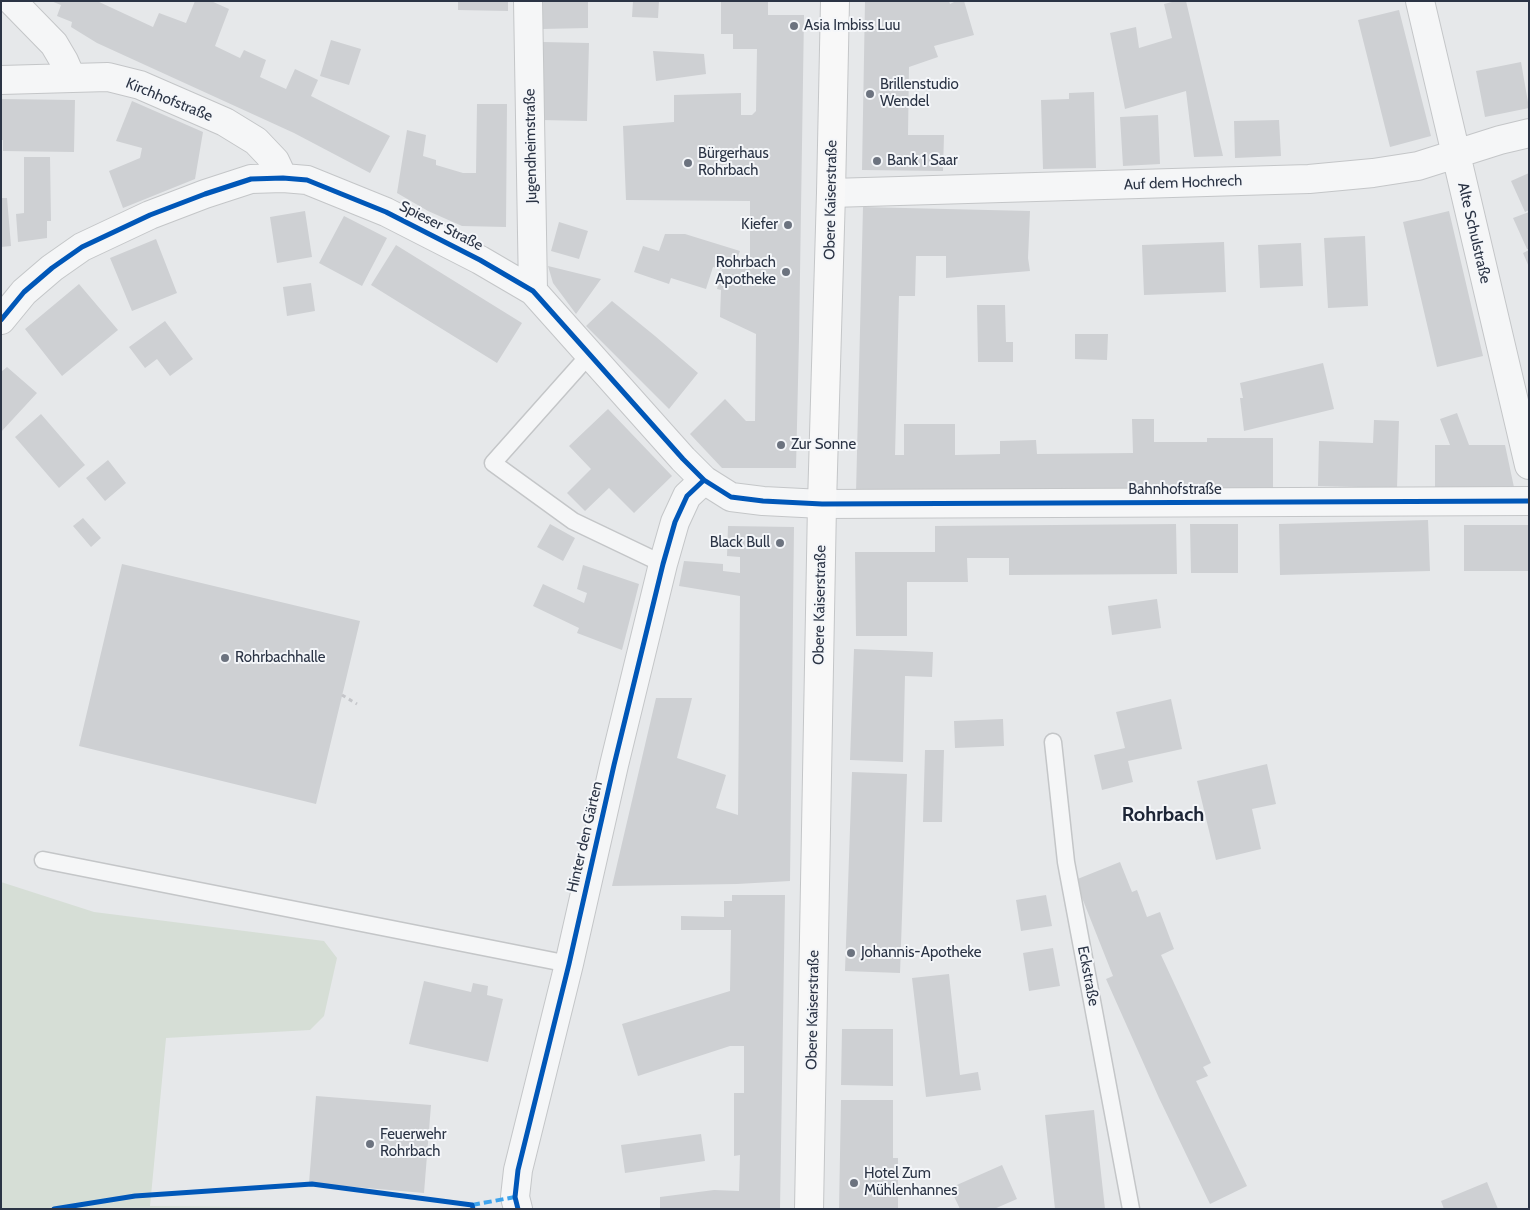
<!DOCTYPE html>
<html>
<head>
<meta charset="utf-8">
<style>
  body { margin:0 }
  #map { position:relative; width:1530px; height:1210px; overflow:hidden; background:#e6e8ea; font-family:Cabin,sans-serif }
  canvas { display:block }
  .frame { position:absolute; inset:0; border:2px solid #2b3445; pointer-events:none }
</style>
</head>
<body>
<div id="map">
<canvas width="1530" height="1210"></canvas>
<div class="frame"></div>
</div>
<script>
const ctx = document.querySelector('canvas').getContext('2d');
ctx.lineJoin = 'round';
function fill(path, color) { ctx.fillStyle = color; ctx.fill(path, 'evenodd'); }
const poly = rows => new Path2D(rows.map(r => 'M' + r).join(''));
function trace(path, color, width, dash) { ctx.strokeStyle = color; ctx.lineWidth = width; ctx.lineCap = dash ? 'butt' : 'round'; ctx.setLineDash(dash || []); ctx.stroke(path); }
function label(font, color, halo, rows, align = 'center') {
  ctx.font = font + ' Cabin,sans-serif'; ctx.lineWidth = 4; ctx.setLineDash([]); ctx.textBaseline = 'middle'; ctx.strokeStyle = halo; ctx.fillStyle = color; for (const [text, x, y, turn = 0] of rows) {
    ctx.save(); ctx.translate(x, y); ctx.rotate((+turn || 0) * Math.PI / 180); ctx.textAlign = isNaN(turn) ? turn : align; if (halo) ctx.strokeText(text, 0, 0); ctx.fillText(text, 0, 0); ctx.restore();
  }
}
const green = poly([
  [1,882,94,912,324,941,337,958,324,1016,310,1030,166,1038,150,1206,430,1209,1,1209]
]);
const building = poly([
  [51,1,97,1,153,27,159,13,186,23,195,1,211,1,229,9,215,46,240,58,244,50,266,60,260,77,286,89,295,69,318,80,311,96,390,136,370,173,294,133,97,43,71,27,72,22,57,16,61,5],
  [458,1,508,1,508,11,458,10],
  [541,1,588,1,588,28,542,29],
  [633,1,659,1,658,18,632,17],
  [721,1,768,1,768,15,804,15,799,339,796,468,722,468,690,434,725,399,746,421,755,421,756,334,720,317,721,290,717,289,722,269,713,267,706,289,671,278,669,284,634,272,643,246,659,251,665,234,685,234,740,251,737,259,750,262,750,201,626,200,623,126,674,122,674,95,741,93,741,115,752,115,756,111,757,49,733,49,733,34,721,34],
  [865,1,949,1,950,4,956,1,964,1,974,35,934,46,938,57,909,67,908,135,944,135,943,171,862,170],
  [1176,1,1186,1,1223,156,1194,157,1186,91,1125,109,1110,33,1136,27,1139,48,1172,38,1164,4],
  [1399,10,1431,136,1390,147,1358,20],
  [331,40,361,49,349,85,320,76],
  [543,42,589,43,587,121,541,120],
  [653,51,704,54,706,74,656,81],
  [1521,62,1529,108,1485,117,1476,71],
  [1094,92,1096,168,1043,169,1041,100,1069,99,1069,93],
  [1,99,75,100,74,152,3,151,3,140,1,140],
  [132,101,203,132,195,179,123,208,109,171,140,158,142,148,116,141],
  [477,104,507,104,506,227,462,226,428,211,397,193,407,130,426,135,423,156,436,160,436,165,463,173,476,173],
  [1158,115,1160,164,1123,166,1120,117],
  [1279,120,1281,156,1235,158,1234,121],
  [24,157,50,157,51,221,47,221,47,238,18,242,16,214,24,213],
  [1529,173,1529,210,1525,212,1511,181],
  [1,198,7,198,11,246,1,247],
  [863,207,1030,211,1028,258,1030,271,946,278,946,256,916,256,915,296,899,296,895,455,904,455,904,424,955,424,955,455,1000,454,1000,441,1036,440,1037,454,1133,453,1132,419,1154,419,1154,442,1207,442,1207,438,1273,438,1273,489,856,493],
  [305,211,312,257,277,263,270,217],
  [1449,211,1483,356,1437,367,1403,222],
  [1529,212,1529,249,1527,249,1513,218],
  [344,216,387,238,362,286,319,263],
  [559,222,588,231,579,259,551,251],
  [1365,236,1368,306,1328,308,1324,238],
  [156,239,177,293,132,311,110,258],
  [1224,242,1226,292,1144,295,1142,245],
  [1301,243,1303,286,1260,288,1258,245],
  [396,245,522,323,497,363,371,285],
  [1529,250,1529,267,1523,253],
  [548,266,601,279,576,314,553,283],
  [311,283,315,311,287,316,283,287],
  [79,284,118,330,62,376,25,329],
  [612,301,655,336,698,373,669,409,586,326],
  [977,305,1005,305,1006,342,1013,342,1013,362,978,362],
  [165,321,193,359,170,376,157,359,145,368,129,347],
  [1075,334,1108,334,1107,360,1075,359],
  [1323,363,1334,409,1244,431,1240,398,1243,398,1240,383],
  [7,367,37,393,1,432,1,372],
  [608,409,672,476,634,513,609,488,585,511,567,493,591,469,569,446],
  [1457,413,1469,445,1505,445,1515,492,1435,492,1435,445,1450,445,1440,419],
  [41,414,85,465,59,488,15,437],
  [1374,420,1399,421,1397,488,1318,486,1319,441,1373,443],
  [108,460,126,483,105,501,86,478],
  [83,518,101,538,91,547,73,526],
  [1428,520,1430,571,1280,575,1279,524],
  [550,524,575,538,563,561,537,547],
  [1176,524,1177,574,1009,575,1009,558,967,558,968,582,907,582,907,636,856,636,855,552,935,552,935,526],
  [1190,524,1238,524,1238,573,1191,573],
  [1464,525,1529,525,1529,571,1464,571],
  [728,526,794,527,790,881,737,884,612,886,656,698,692,698,677,758,726,775,716,808,738,815,740,596,679,586,684,561,723,564,723,571,740,573,740,557,727,556],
  [122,564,360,621,316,804,79,746],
  [583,565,639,584,622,650,577,633,579,628,533,606,543,584,584,603,587,593,577,589],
  [1157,599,1161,628,1112,635,1108,606],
  [854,649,933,652,932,677,905,676,903,762,850,760],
  [1171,699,1182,749,1128,761,1133,782,1102,790,1094,755,1125,748,1116,712],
  [1003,719,1004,746,955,748,954,721],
  [925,750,944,750,942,822,923,822],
  [1267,764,1276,804,1252,809,1261,849,1216,860,1197,781],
  [852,772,907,774,900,973,845,971],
  [1120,862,1132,892,1137,890,1147,917,1160,912,1174,949,1161,955,1211,1063,1203,1067,1208,1076,1196,1081,1247,1186,1210,1204,1159,1098,1106,979,1113,976,1075,880],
  [732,895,785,895,780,1209,660,1209,660,1197,714,1190,739,1191,740,1155,734,1156,734,1093,744,1093,744,1046,730,1046,638,1076,622,1024,730,991,731,930,681,930,681,916,724,917,724,901,732,901],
  [1046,895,1052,926,1021,931,1016,900],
  [1053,948,1060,986,1029,991,1023,953],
  [949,974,960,1075,978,1072,981,1090,926,1097,912,978],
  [424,981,471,992,473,983,488,986,487,995,503,999,488,1062,409,1044],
  [842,1029,893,1029,893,1086,841,1085],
  [316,1096,431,1105,424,1193,309,1183],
  [841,1100,893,1100,893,1158,898,1158,898,1209,839,1209],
  [1094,1110,1105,1209,1055,1209,1045,1115],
  [701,1134,705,1161,625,1173,621,1145],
  [1002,1165,1017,1199,994,1209,960,1209,950,1188],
  [1487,1182,1498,1209,1444,1209,1441,1201]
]);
const path = poly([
  [342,695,357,704]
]);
const service = poly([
  [590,354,493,463,573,521,663,564],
  [1053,742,1066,862,1131,1209],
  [43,860,569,964]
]);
const minor = poly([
  [12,1,54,44,64,61,71,77],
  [528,1,533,291],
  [1420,1,1529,465],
  [1,80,108,77,140,85,225,122,256,141,275,161,283,178],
  [831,193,1309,179,1373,173,1418,166,1500,140,1529,133],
  [1,320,24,292,52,268,82,247,150,215,205,194,251,179,283,178,307,180,386,212,480,260,533,291,683,459,704,480,731,497,763,501,822,504,1529,501],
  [518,1209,515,1197,518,1170,569,964,614,765,663,564,675,522,687,496,704,480]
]);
const secondary = poly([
  [809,1209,822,504,831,193,835,1]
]);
const quiet = poly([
  [472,1205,515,1197]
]);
const cycleway = poly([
  [1,320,24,292,52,268,82,247,150,215,205,194,251,179,283,178,307,180,386,212,480,260,533,291,683,459,704,480,731,497,763,501,822,504,1529,501],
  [54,1209,135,1196,312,1184,472,1205,473,1209],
  [518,1209,515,1197,518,1170,569,964,614,765,663,564,675,522,687,496,704,480]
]);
const markers = [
  [794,26,5,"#6c737f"],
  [870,94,5,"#6c737f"],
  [877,161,5,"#6c737f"],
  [688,163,5,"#6c737f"],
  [788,225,5,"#6c737f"],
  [786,272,5,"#6c737f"],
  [781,445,5,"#6c737f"],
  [780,543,5,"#6c737f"],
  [225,658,5,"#6c737f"],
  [851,953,5,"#6c737f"],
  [370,1144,5,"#6c737f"],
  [854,1183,5,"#6c737f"]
];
const poiNames = [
  ["Asia Imbiss Luu",804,26],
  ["Brillenstudio",880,85],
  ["Wendel",880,102],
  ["Bürgerhaus",698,154],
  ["Rohrbach",698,171],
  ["Bank 1 Saar",887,161],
  ["Kiefer",778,225,"right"],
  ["Rohrbach",776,263,"right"],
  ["Apotheke",776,280,"right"],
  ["Zur Sonne",791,445],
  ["Black Bull",770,543,"right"],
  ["Rohrbachhalle",235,658],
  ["Johannis-Apotheke",861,953],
  ["Feuerwehr",380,1135],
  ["Rohrbach",380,1152],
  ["Hotel Zum",864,1174],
  ["Mühlenhannes",864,1191]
];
const streetNames = [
  ["Kirchhofstraße",169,100,22],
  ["Jugendheimstraße",531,146,-91],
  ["Auf dem Hochrech",1183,183,-2],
  ["Obere Kaiserstraße",831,200,-89],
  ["Spieser Straße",441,226,27],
  ["Alte Schulstraße",1474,233,77],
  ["Bahnhofstraße",1175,490],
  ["Obere Kaiserstraße",820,605,-89],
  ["Hinter den Gärten",585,837,-77],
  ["Eckstraße",1088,976,79],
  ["Obere Kaiserstraße",813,1010,-89]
];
const districtNames = [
  ["Rohrbach",1163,815]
];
fill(green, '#d6ded6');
fill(building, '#ced0d3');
trace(service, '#c4c6c8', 19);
trace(minor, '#c4c6c8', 30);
trace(secondary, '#c4c6c8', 30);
trace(path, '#c5c6ca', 3, [4, 4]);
trace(service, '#f5f6f7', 16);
trace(minor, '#f5f6f7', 28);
trace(secondary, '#f8f8f8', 28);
trace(quiet, '#3ea3ec', 4, [8, 4]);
trace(cycleway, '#0057b8', 5);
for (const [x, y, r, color] of markers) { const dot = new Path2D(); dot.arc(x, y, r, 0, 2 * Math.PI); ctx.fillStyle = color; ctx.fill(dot); trace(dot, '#f4f6f9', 2); }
label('15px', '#2b3445', '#f4f6f9', poiNames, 'left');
label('15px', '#2b3445', '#f4f6f9', streetNames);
label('bold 20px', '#1d2536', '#f4f6f9', districtNames);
</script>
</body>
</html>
